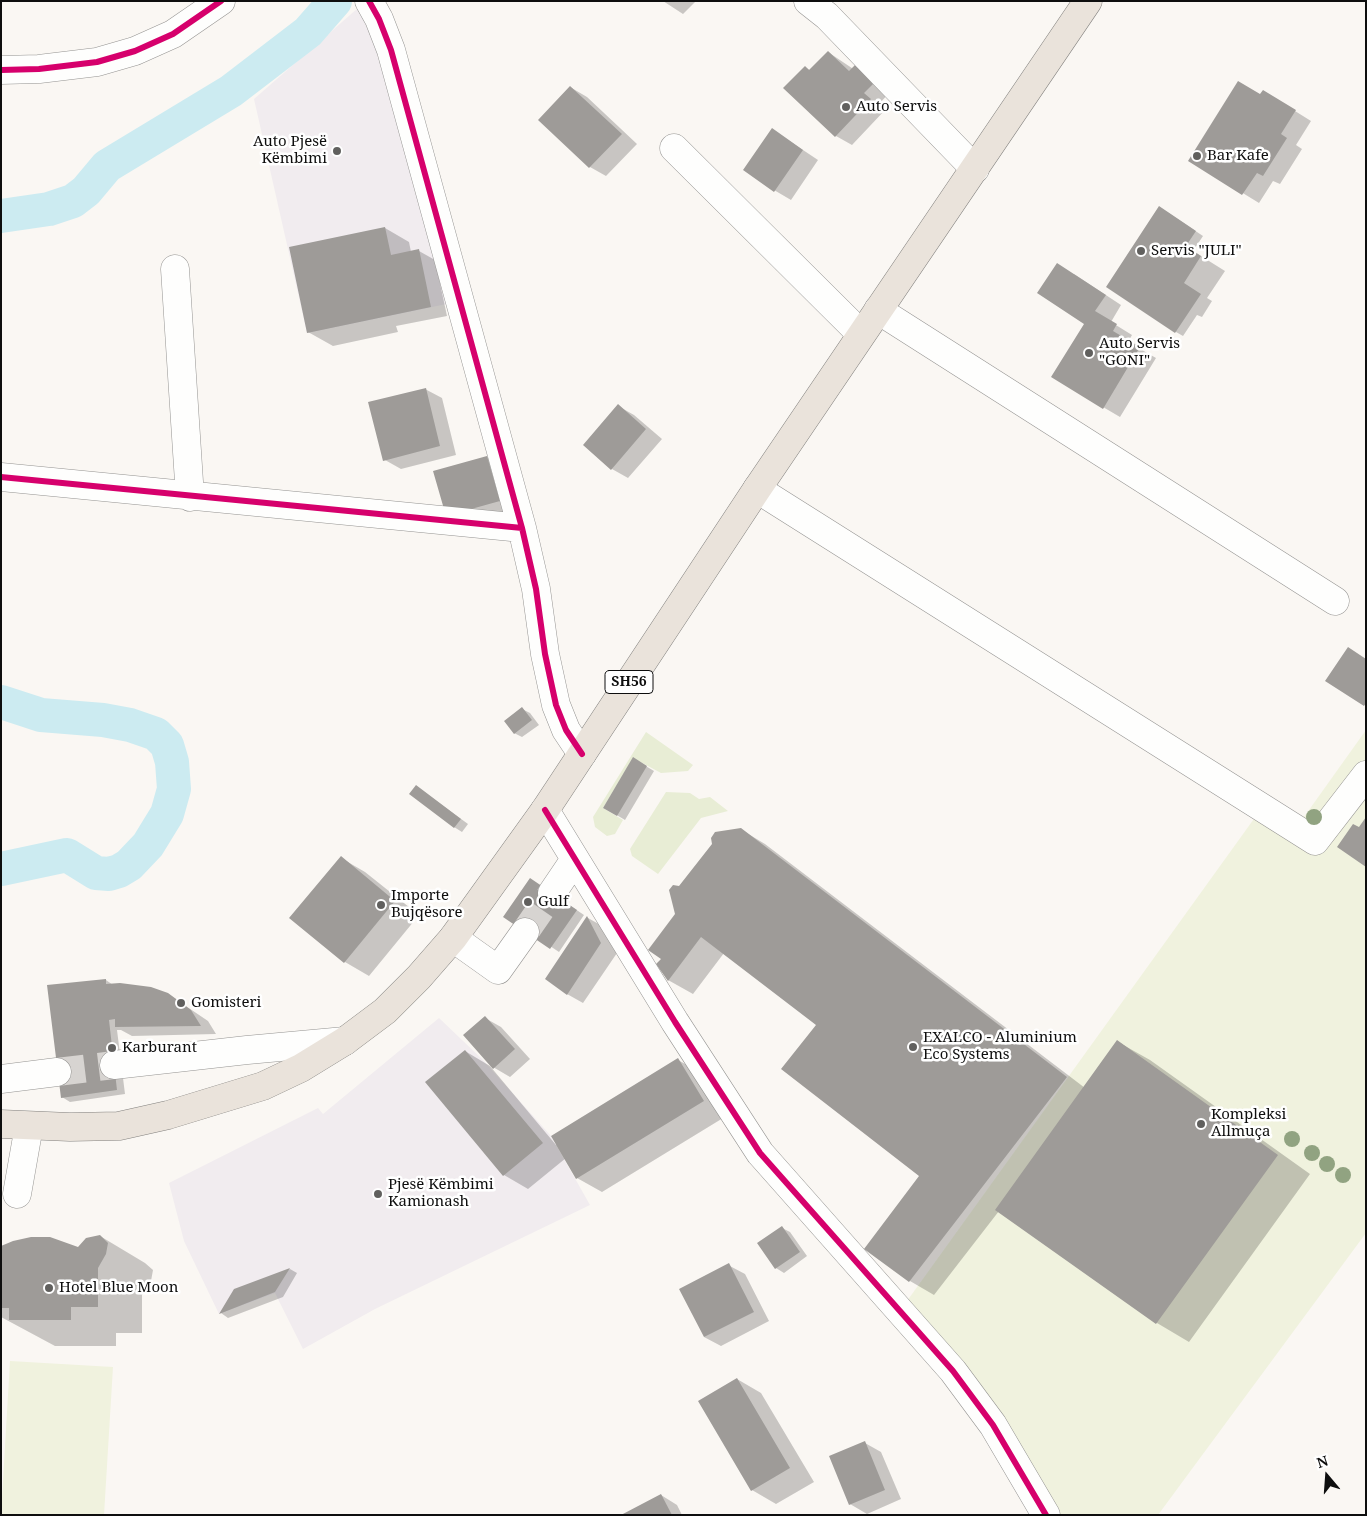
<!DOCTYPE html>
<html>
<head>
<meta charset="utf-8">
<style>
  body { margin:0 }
  #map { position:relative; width:1367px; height:1516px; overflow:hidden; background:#faf7f3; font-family:"Noto Serif",serif }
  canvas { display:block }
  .frame { position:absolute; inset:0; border:2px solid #0e0e0e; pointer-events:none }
  .north { position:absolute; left:1302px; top:1451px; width:50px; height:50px; -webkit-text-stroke:4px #fff; paint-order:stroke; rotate:342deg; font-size:14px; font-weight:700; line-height:20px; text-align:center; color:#0e0e0e }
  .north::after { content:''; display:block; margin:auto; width:18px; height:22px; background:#0e0e0e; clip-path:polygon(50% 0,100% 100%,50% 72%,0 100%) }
</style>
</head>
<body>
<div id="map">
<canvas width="1367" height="1516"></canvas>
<div class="frame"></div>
<div class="north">N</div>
</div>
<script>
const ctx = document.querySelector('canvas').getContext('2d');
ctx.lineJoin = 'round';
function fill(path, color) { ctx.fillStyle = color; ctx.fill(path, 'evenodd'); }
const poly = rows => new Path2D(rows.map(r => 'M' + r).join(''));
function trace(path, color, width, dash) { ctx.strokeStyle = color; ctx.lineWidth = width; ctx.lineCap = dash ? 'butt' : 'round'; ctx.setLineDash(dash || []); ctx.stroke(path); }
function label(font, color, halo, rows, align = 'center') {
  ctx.font = font + ' "Noto Serif",serif'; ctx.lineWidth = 5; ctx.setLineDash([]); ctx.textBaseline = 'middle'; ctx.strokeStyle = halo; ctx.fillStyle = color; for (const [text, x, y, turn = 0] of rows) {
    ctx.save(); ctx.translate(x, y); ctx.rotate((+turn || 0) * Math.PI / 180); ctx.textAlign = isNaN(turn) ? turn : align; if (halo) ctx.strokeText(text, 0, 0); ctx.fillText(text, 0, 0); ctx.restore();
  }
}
const industrial = poly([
  [358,8,382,59,447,304,307,333,254,99],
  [439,1018,483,1060,551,1136,590,1205,375,1309,303,1349,275,1293,219,1314,184,1241,169,1183,318,1108,323,1114]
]);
const green = poly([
  [646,732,693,765,688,771,661,773,633,758,603,808,623,820,615,834,607,836,595,827,593,817],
  [666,792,690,793,699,799,710,797,728,811,701,818,658,874,632,856,630,849]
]);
const pitch = poly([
  [1366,730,1366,1233,1158,1515,1056,1515,907,1301,1256,816,1289,838],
  [10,1361,113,1367,104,1515,1,1515]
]);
const shadow = poly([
  [663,1,696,1,683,14],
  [828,52,889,93,880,103,886,109,852,145,836,136,805,67,811,71],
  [570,87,587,97,637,144,606,176,590,167],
  [1261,95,1279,101,1311,121,1296,145,1302,149,1280,184,1273,181,1259,203,1189,160],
  [773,130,818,160,791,200,774,190],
  [1167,212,1203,236,1193,251,1225,271,1207,298,1212,301,1202,317,1197,315,1183,336,1176,332],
  [385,228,409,242,411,252,419,251,435,260,447,316,396,326,398,332,333,346,308,332],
  [1074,274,1121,305,1111,322,1132,335,1128,342,1156,358,1120,417,1103,407],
  [425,389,442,398,456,455,401,469,385,460],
  [618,406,634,415,662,439,628,478,612,469],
  [487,457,503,466,515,510,464,525],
  [522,709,530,713,539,725,522,737,514,733],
  [634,759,654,771,625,820,605,808],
  [416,786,468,824,462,832,454,827],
  [740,829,765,844,1085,1088,1118,1042,1150,1060,1310,1174,1189,1342,1157,1323,999,1211,934,1295,910,1281,866,1248,921,1175,817,1025,724,953,693,994,668,980,663,959,676,915,679,888],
  [341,858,365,872,419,915,369,976,345,962],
  [538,884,584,915,559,952,505,916],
  [588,918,604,927,617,953,583,1003,567,994],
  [106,980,113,985,168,994,208,1021,216,1034,132,1036,121,1030,117,1030,125,1094,70,1102,62,1097],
  [485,1018,501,1027,530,1059,510,1077,493,1067],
  [465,1051,490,1066,556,1145,678,1060,703,1074,728,1115,602,1192,577,1178,566,1158,528,1189,504,1175],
  [782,1228,790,1232,807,1256,784,1273,776,1268],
  [100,1236,145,1263,153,1270,151,1281,142,1295,142,1333,116,1333,116,1346,55,1346,1,1317,1,1247,79,1248],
  [728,1265,745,1274,769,1321,721,1346,704,1337],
  [290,1269,297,1273,283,1297,228,1318,221,1313,235,1290],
  [737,1379,761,1393,814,1482,776,1504,752,1490],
  [865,1443,881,1452,901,1499,867,1514,850,1504],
  [661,1495,677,1505,682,1515,624,1515]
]);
const canal = poly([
  [1,216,49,209,73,201,86,191,107,166,231,91,308,32,335,1],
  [1,702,41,715,103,720,130,725,156,734,167,745,172,762,174,789,167,814,148,845,129,865,119,871,109,874,96,873,67,855,1,869]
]);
const building = poly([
  [828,51,849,71,855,65,874,83,864,93,871,99,835,137,783,88,805,66,809,70],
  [1238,81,1260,94,1263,90,1296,110,1281,134,1287,138,1263,176,1257,173,1242,195,1188,161],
  [570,86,622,134,589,168,538,120],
  [772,128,803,150,774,192,743,170],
  [1159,206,1196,231,1186,246,1201,256,1184,283,1201,294,1175,333,1106,287],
  [385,227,391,255,419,249,431,307,307,333,289,247],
  [1057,263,1106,295,1095,311,1117,324,1113,331,1140,347,1103,409,1051,377,1084,324,1037,293],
  [426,388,440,446,383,461,368,402],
  [618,404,646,429,611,470,583,445],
  [487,456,500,501,446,516,433,471],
  [1348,647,1366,659,1366,703,1364,706,1325,681],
  [522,707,532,720,514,734,504,721],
  [633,757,647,766,617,816,603,808],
  [416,785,461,819,454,828,409,794],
  [1366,817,1366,867,1337,847,1353,824,1359,827],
  [741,828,1067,1077,909,1282,864,1249,919,1176,781,1069,816,1025,701,937,668,981,656,964,661,959,648,950,675,914,669,890,673,885,679,886,712,844,711,838,715,832],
  [341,856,395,901,344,963,289,918],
  [530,878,577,910,550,949,503,917],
  [587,916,601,943,567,995,545,979],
  [106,979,106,984,120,983,151,987,168,993,191,1010,201,1026,115,1027,115,1019,109,1020,117,1090,61,1098,47,985],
  [485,1016,515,1049,493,1069,463,1035],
  [1117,1040,1278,1155,1156,1324,995,1210],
  [465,1050,543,1143,503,1176,425,1082],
  [678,1058,704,1101,576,1179,551,1136],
  [782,1226,800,1252,775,1269,757,1243],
  [100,1235,108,1243,106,1254,98,1268,98,1307,71,1307,71,1320,9,1320,9,1308,1,1308,1,1246,13,1241,31,1237,50,1237,78,1247,86,1238],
  [729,1263,754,1312,704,1337,679,1289],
  [290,1268,275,1292,219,1314,234,1289],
  [737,1378,790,1468,751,1491,698,1401],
  [865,1441,885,1490,849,1505,829,1456],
  [661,1494,672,1515,621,1515]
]);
const minorTunnel = poly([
  [525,932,552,893],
  [57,1072,114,1065]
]);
const minor = poly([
  [369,1,379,19,391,50,522,528,536,589,545,654,556,705,566,730,582,754],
  [808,1,827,16,975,169],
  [1,70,39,69,97,62,135,51,173,34,221,1],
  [674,148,861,334],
  [175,269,190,497],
  [878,310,1335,601],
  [1,477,522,528],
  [757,489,1315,841,1366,775],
  [545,810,675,1022,760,1153,953,1371,993,1425,1046,1515],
  [552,893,575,859],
  [453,938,498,970,525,932],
  [114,1065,247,1050,345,1041],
  [1,1079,57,1072],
  [17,1194,29,1126]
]);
const major = poly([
  [1,1124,70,1127,119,1126,168,1115,263,1086,301,1068,345,1041,385,1011,419,977,453,938,545,810,757,489,1088,1]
]);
const cycleway = poly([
  [369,1,379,19,391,50,522,528,536,589,545,654,556,705,566,730,582,754],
  [1,70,39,69,97,62,135,51,173,34,221,1],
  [1,477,522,528],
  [545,810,675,1022,760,1153,953,1371,993,1425,1046,1515]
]);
const trees = [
  [1314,817],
  [1292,1139],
  [1312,1153],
  [1327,1164],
  [1343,1175]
];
const markers = [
  [846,107,5,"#61605e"],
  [337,151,5,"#61605e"],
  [1197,156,5,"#61605e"],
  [1141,251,5,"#61605e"],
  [1089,353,5,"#61605e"],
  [528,902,5,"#61605e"],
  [381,905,5,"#61605e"],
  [181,1003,5,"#61605e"],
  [913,1047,5,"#61605e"],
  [112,1048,5,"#61605e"],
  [1201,1124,5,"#61605e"],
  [378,1194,5,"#61605e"],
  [49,1288,5,"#61605e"]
];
const shields = [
  [629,682,48]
];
const shieldNames = [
  ["SH56",629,682]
];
const poiNames = [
  ["Auto Servis",856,107],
  ["Auto Pjesë",327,142,"right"],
  ["Këmbimi",327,159,"right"],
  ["Bar Kafe",1207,156],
  ["Servis \"JULI\"",1151,251],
  ["Auto Servis",1099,344],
  ["\"GONI\"",1099,361],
  ["Importe",391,896],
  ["Bujqësore",391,913],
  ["Gulf",538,902],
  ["Gomisteri",191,1003],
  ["EXALCO - Aluminium",923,1038],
  ["Eco Systems",923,1055],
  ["Karburant",122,1048],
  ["Kompleksi",1211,1115],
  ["Allmuça",1211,1132],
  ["Pjesë Këmbimi",388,1185],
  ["Kamionash",388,1202],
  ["Hotel Blue Moon",59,1288]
];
fill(industrial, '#f1ecef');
fill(green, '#e8edd5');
fill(pitch, '#f0f2de');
fill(shadow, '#0003');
trace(canal, '#ccebf1', 34);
fill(building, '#9e9b98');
trace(minorTunnel, '#d7d4d1', 28, [28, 14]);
trace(minor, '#949391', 29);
trace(major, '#82807e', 29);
trace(minor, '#fefefd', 28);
trace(major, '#eae3db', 28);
trace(cycleway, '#d6006c', 6);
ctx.fillStyle = '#91a381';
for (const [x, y] of trees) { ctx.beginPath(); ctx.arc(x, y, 8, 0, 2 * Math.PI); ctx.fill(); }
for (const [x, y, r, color] of markers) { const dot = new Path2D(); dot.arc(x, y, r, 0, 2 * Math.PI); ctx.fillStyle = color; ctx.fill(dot); trace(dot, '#fff', 2); }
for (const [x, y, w] of shields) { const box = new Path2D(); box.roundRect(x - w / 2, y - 11.5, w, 23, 4); ctx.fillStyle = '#fff'; ctx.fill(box); trace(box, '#0e0e0e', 1); }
label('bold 14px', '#0e0e0e', null, shieldNames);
label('15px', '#0e0e0e', '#fff', poiNames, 'left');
</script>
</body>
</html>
